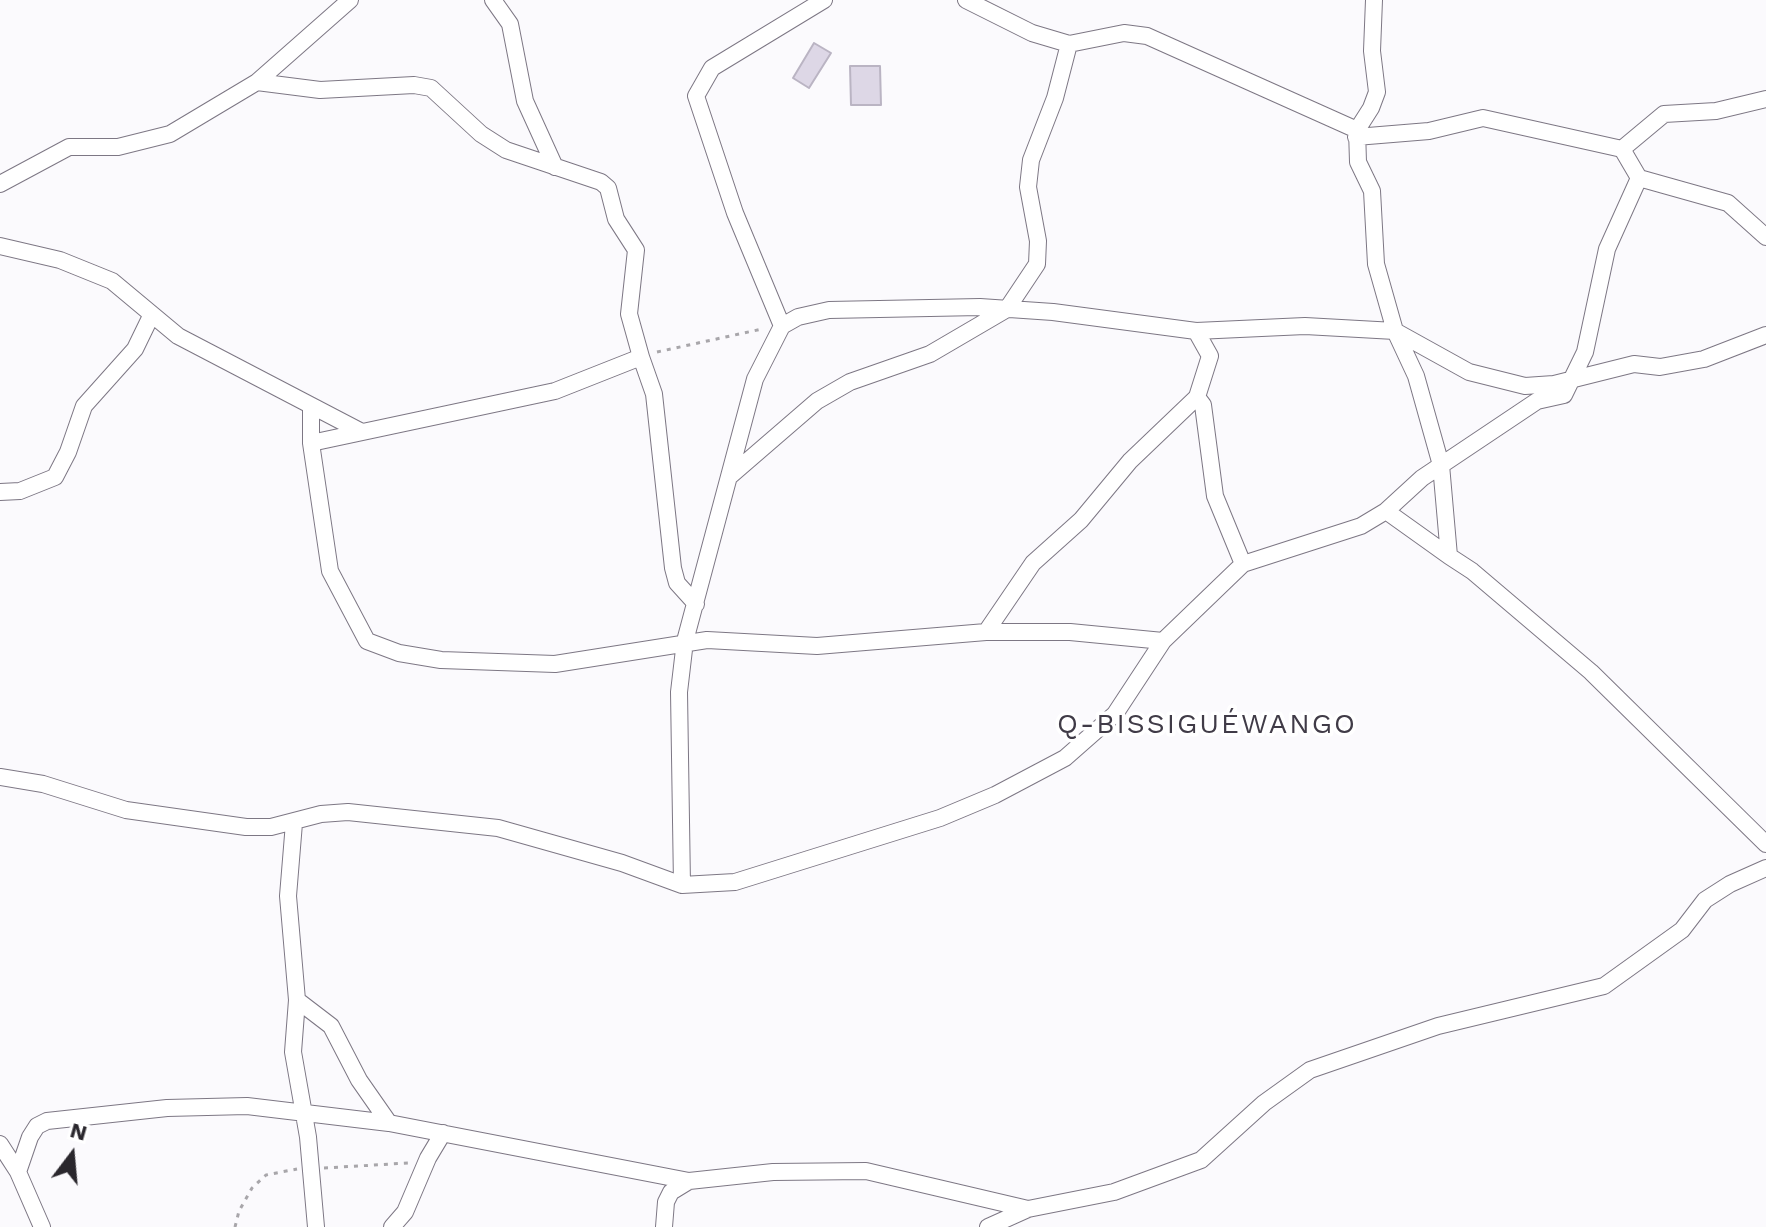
<!DOCTYPE html>
<html>
<head>
<meta charset="utf-8">
<style>
  body { margin:0 }
  #map { position:relative; width:1766px; height:1227px; overflow:hidden; background:#fbfafd; font-family:"Work Sans",sans-serif }
  canvas { display:block }
  .north { position:absolute; left:32px; top:1115px; width:80px; height:80px; -webkit-text-stroke:6px #fff; paint-order:stroke; rotate:16deg; font-size:22px; font-weight:700; line-height:32px; text-align:center; color:#2a272d }
  .north::after { content:''; display:block; margin:auto; width:28px; height:36px; background:#2a272d; clip-path:polygon(50% 0,100% 100%,50% 72%,0 100%) }
</style>
</head>
<body>
<div id="map">
<canvas width="1766" height="1227"></canvas>
<div class="north">N</div>
</div>
<script>
const ctx = document.querySelector('canvas').getContext('2d');
ctx.lineJoin = 'round';
function fill(path, color) { ctx.fillStyle = color; ctx.fill(path, 'evenodd'); }
const poly = rows => new Path2D(rows.map(r => 'M' + r).join(''));
function trace(path, color, width, dash) { ctx.strokeStyle = color; ctx.lineWidth = width; ctx.lineCap = dash ? 'butt' : 'round'; ctx.setLineDash(dash || []); ctx.stroke(path); }
function label(font, color, halo, rows, align = 'center') {
  ctx.font = font + ' "Work Sans",sans-serif'; ctx.lineWidth = 7; ctx.setLineDash([]); ctx.textBaseline = 'middle'; ctx.strokeStyle = halo; ctx.fillStyle = color; for (const [text, x, y, turn = 0] of rows) {
    ctx.save(); ctx.translate(x, y); ctx.rotate((+turn || 0) * Math.PI / 180); ctx.textAlign = isNaN(turn) ? turn : align; if (halo) ctx.strokeText(text, 0, 0); ctx.fillText(text, 0, 0); ctx.restore();
  }
}
const building = poly([
  [814,43,831,53,809,88,793,78,814,43],
  [850,66,880,66,881,105,851,105,850,66]
]);
const path = poly([
  [657,352,762,329],
  [324,1168,408,1163],
  [235,1227,239,1211,252,1188,266,1175,297,1169]
]);
const minor = poly([
  [493,0,510,24,525,101,555,167],
  [966,0,1032,33,1069,44,1124,33,1147,36,1357,130],
  [1374,0,1372,51,1377,92,1371,108,1357,130,1358,162,1372,191,1376,264,1395,331,1416,376,1441,465,1449,556,1472,571,1591,672,1766,844],
  [257,82,320,90,414,85,431,88,481,134,506,150,601,182,608,188,616,219,636,250,629,314,641,357],
  [1356,137,1429,131,1483,118,1622,149,1639,178,1728,203,1766,237],
  [1622,149,1664,114,1716,111,1766,99],
  [0,184,69,147,118,147,170,134,257,82,350,0],
  [0,246,60,260,112,281,178,336,360,431],
  [782,326,735,213,696,96,712,68,824,0],
  [1197,397,1203,405,1215,496,1243,564],
  [311,407,311,443,330,571,367,641,399,653,441,660,555,664,707,640,817,646,986,632,1070,632,1163,641],
  [311,443,555,391,641,357,654,394,673,568,677,583,696,604],
  [729,477,817,401,850,382,930,354,1007,309,1037,264,1038,241,1028,187,1031,160,1055,98,1069,44],
  [0,492,20,491,55,477,68,452,84,406,135,349,151,316],
  [1386,511,1422,478,1537,401,1564,395,1585,352,1607,249,1639,178],
  [986,632,1033,563,1081,520,1130,461,1197,397,1210,356,1196,331],
  [0,777,43,784,126,810,246,827,271,827,321,814,348,812,498,828,622,863,682,885,735,882,940,818,995,795,1065,758,1115,714,1163,641,1243,564,1361,526,1386,511,1449,556],
  [294,823,288,896,297,1000,293,1052,308,1137,316,1227],
  [682,885,679,692,685,641,755,379,782,326,798,317,829,310,980,307,1053,312,1196,331,1305,326,1395,331,1469,372,1525,386,1554,384,1634,364,1660,367,1704,359,1766,335],
  [297,1000,331,1026,359,1080,389,1123],
  [0,1144,18,1172,42,1227],
  [18,1172,30,1137,37,1126,47,1121,167,1108,247,1106,389,1123,689,1181,773,1172,866,1171,1028,1209],
  [392,1227,405,1212,428,1158,443,1133],
  [664,1227,666,1202,671,1192,689,1181],
  [988,1227,1028,1209,1114,1192,1201,1160,1264,1103,1310,1070,1438,1026,1604,986,1682,930,1705,900,1730,884,1766,868]
]);
const quarterNames = [
  ["Q-BISSIGUÉWANGO",1207,725]
];
fill(building, '#ddd7e6');
trace(building, '#bab4c3', 2);
trace(minor, '#7d7784', 18);
trace(path, '#a8a6aa', 3, [4, 6]);
trace(minor, '#fff', 16);
ctx.letterSpacing = '2px';
label('28px', '#403b47', '#fff', quarterNames);
ctx.letterSpacing = '0px';
</script>
</body>
</html>
